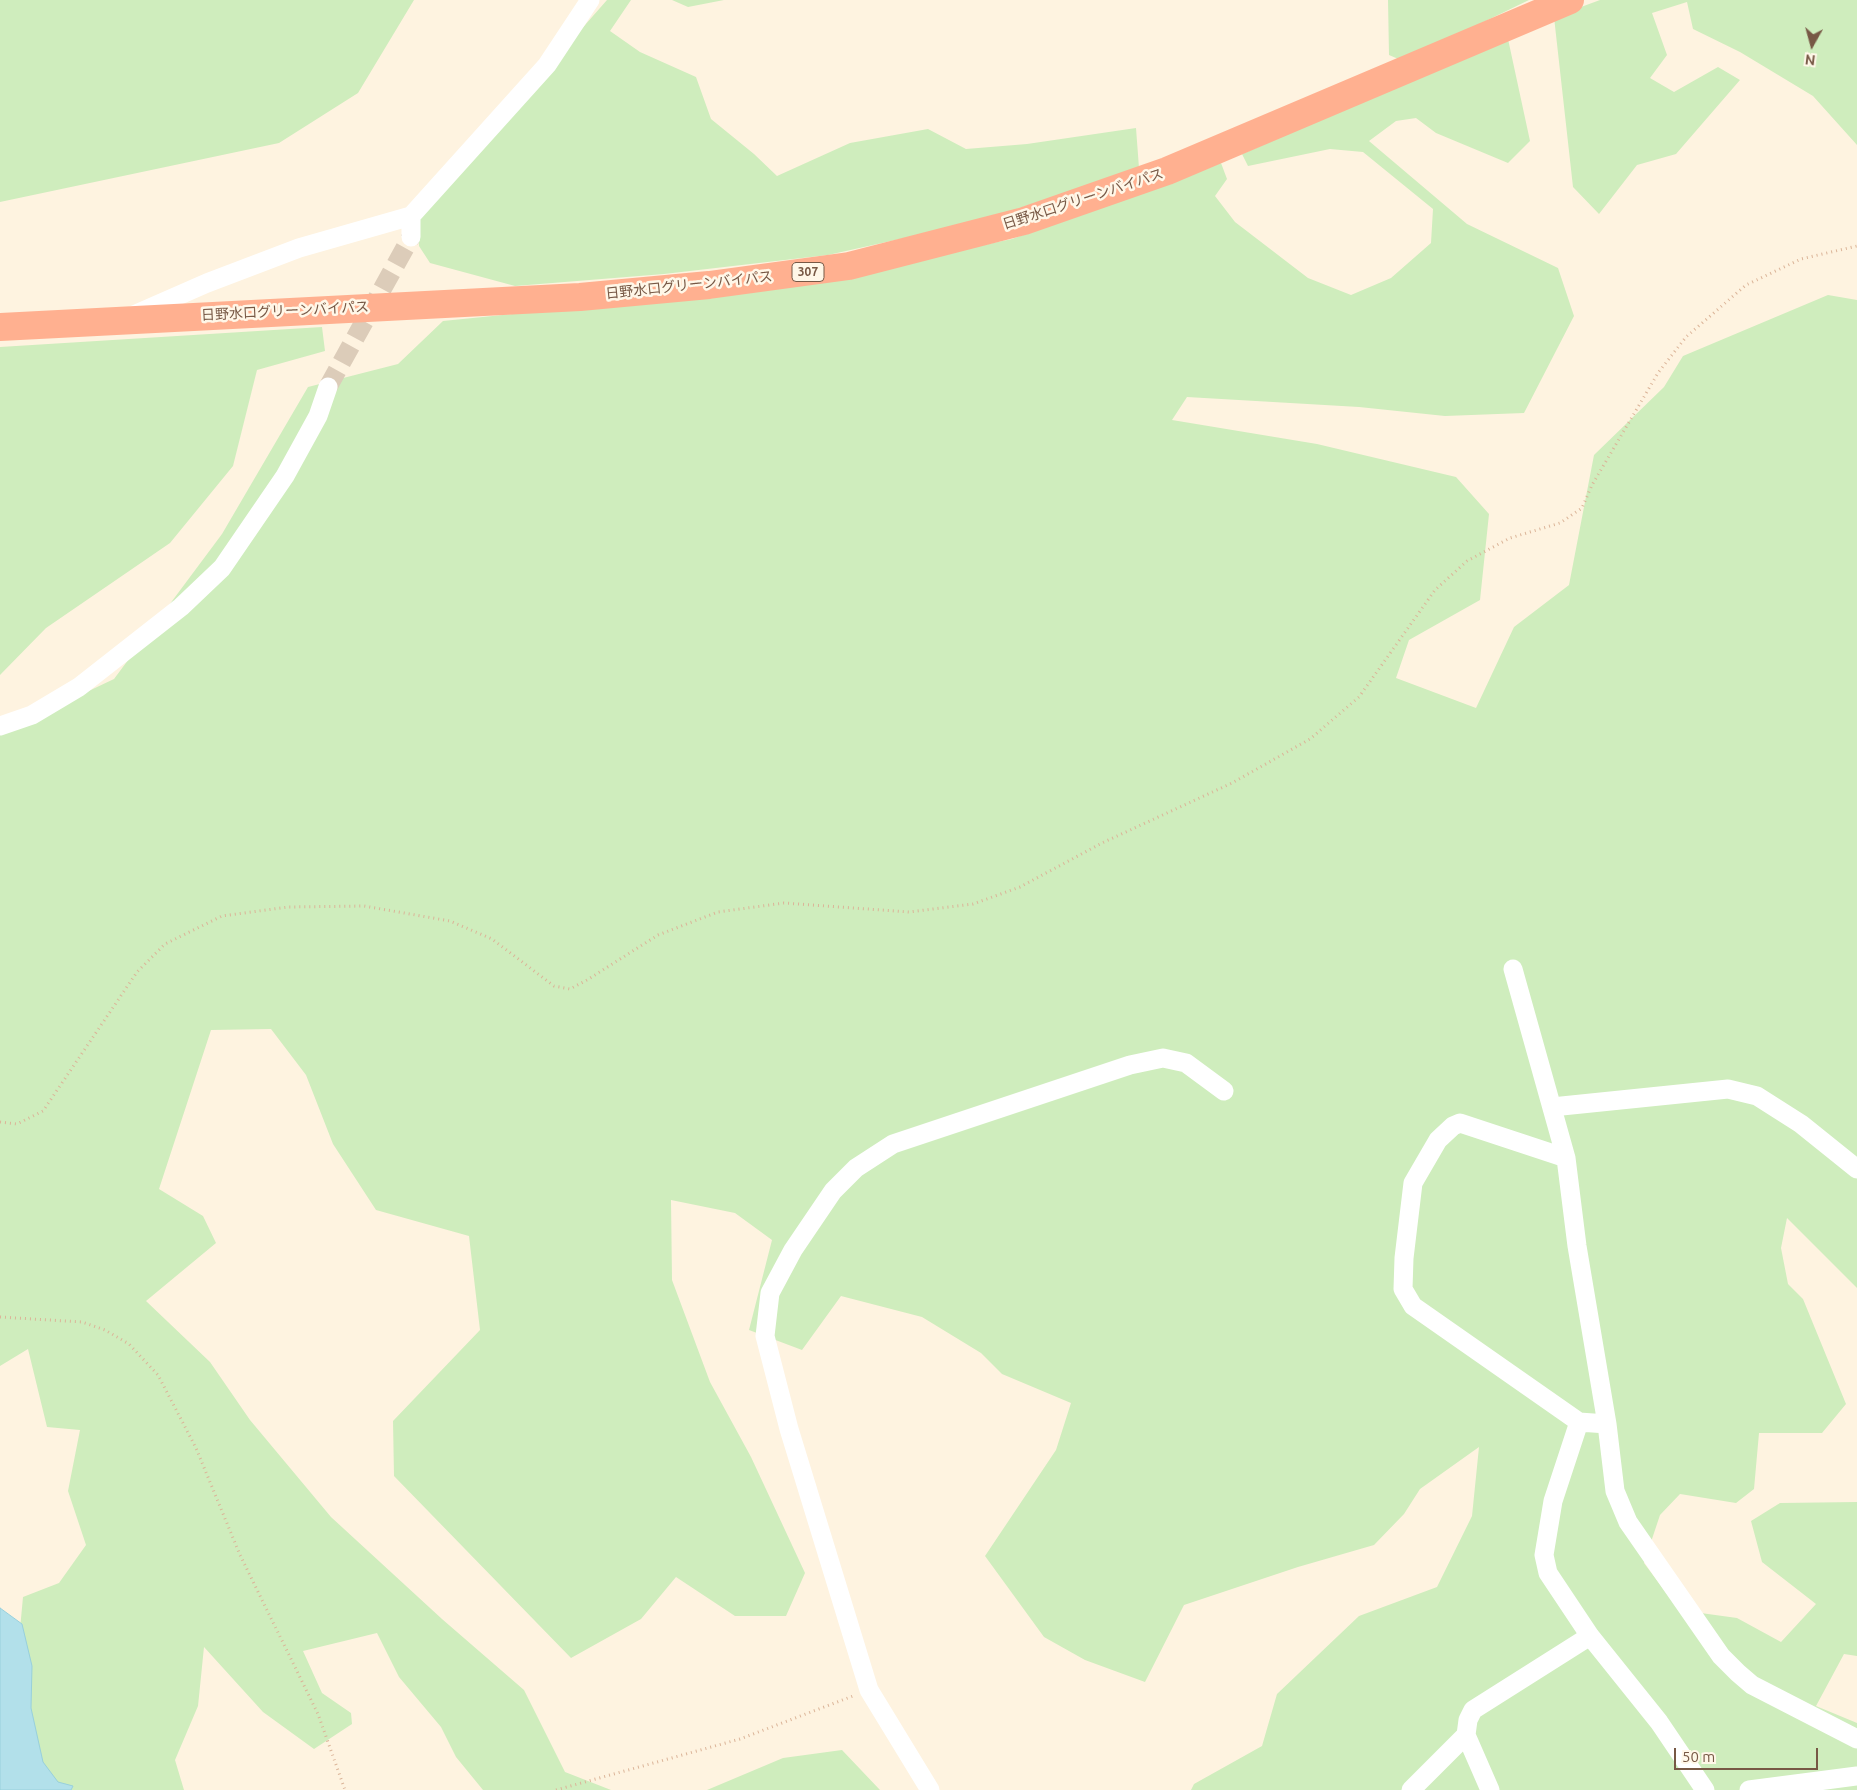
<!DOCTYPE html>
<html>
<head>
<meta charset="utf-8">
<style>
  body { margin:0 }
  #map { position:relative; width:1857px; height:1790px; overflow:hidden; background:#fef3e0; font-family:Ubuntu,sans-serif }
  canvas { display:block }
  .north { position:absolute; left:1787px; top:20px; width:50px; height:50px; -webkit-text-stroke:4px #fff7e8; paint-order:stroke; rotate:187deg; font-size:14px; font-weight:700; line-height:20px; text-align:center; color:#775845 }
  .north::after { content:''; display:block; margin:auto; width:18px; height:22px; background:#775845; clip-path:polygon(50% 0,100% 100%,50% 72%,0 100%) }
  .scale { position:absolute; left:1674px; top:1748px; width:144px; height:22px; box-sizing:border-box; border:2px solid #775845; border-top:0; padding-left:6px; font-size:15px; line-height:18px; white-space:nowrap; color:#775845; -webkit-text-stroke:4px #fff7e8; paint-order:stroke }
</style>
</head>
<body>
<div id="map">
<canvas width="1857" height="1790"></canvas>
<div class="north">N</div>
<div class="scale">50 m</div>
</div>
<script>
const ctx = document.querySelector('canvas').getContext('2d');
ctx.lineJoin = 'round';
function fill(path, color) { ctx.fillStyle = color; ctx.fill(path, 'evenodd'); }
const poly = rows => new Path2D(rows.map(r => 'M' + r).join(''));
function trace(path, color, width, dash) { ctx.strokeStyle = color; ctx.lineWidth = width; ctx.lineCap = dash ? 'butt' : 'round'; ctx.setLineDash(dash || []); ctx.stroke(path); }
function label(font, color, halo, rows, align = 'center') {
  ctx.font = font + ' Ubuntu,"Noto Sans JP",sans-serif'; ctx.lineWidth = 5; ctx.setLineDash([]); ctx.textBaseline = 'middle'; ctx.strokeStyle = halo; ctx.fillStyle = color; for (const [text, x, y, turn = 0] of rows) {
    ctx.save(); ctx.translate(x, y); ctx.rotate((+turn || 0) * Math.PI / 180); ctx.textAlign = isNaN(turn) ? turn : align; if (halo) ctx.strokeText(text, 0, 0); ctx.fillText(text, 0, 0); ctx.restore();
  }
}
const green = poly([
  [0,0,414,0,358,93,279,143,0,202],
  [607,0,631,0,610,31,640,52,696,77,711,119,754,154,777,176,850,143,928,129,966,149,1027,144,1136,128,1139,168,981,221,828,255,664,274,515,286,430,263,419,246,417,216],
  [672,0,724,0,688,7],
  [1388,0,1529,0,1403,61,1389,55],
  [1600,0,1857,0,1857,145,1813,96,1740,52,1693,29,1687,2,1652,13,1667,55,1650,78,1674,92,1718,67,1740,80,1676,154,1637,165,1599,214,1573,187,1554,17],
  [1508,39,1530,141,1508,163,1436,133,1416,118,1396,121,1369,141,1467,224,1558,268,1574,316,1524,413,1445,416,1359,407,1187,397,1172,420,1317,444,1456,477,1489,514,1480,600,1409,640,1396,678,1476,708,1514,627,1569,585,1594,455,1664,387,1683,356,1828,295,1857,300,1857,1288,1787,1218,1781,1248,1788,1284,1803,1299,1846,1404,1822,1433,1759,1433,1754,1489,1736,1503,1680,1494,1660,1515,1644,1563,1679,1610,1737,1618,1781,1642,1816,1604,1762,1562,1751,1521,1780,1503,1857,1502,1857,1656,1844,1654,1816,1706,1857,1723,1857,1790,1191,1790,1194,1784,1262,1746,1277,1694,1359,1616,1437,1587,1472,1516,1479,1447,1420,1489,1404,1514,1374,1545,1298,1567,1184,1605,1145,1682,1085,1660,1044,1637,985,1556,1056,1450,1071,1403,1002,1374,981,1353,922,1317,841,1296,802,1350,749,1330,772,1240,735,1213,671,1200,672,1280,710,1382,751,1457,805,1573,786,1616,735,1616,676,1577,641,1619,571,1658,394,1476,393,1421,480,1330,469,1236,376,1210,333,1144,306,1075,271,1029,211,1030,159,1189,203,1216,216,1243,146,1301,210,1362,250,1420,331,1517,442,1619,524,1690,565,1772,611,1790,483,1790,456,1757,441,1727,399,1677,377,1633,303,1651,322,1693,351,1713,352,1724,314,1749,263,1712,204,1647,198,1706,175,1760,184,1790,53,1790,28,1729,16,1672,23,1597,59,1583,86,1545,68,1491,80,1430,47,1427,28,1349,0,1366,0,733,114,679,222,534,308,387,398,364,443,321,780,287,1012,239,1221,163,1227,179,1215,196,1235,222,1308,278,1351,295,1391,278,1431,243,1433,209,1363,152,1330,149,1248,166,1242,154],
  [322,327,325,351,257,370,233,466,170,543,46,628,0,675,0,347],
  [842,1750,880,1790,707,1790,783,1758]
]);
const water = poly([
  [0,1608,22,1624,32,1666,31,1708,43,1762,58,1782,73,1786,71,1790,0,1790,0,1608]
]);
const streetTunnel = poly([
  [328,387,411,237]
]);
const path = poly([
  [0,1122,17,1124,43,1111,137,972,165,944,222,916,288,907,364,906,450,921,492,939,554,986,570,989,587,980,658,935,718,912,784,903,909,912,973,904,1020,887,1102,843,1232,783,1310,739,1359,697,1435,590,1467,561,1510,538,1560,523,1582,508,1592,485,1658,373,1686,337,1746,285,1801,259,1857,246],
  [0,1317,82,1322,105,1330,129,1344,158,1375,196,1448,240,1555,318,1714,345,1790],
  [556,1790,740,1739,853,1696]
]);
const street = poly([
  [411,237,411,216],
  [134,315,207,283,299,248,411,216,547,65,590,0],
  [0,726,32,715,79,687,181,607,222,568,285,476,318,416,328,387],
  [1513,969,1566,1158,1577,1246,1607,1424,1615,1491,1628,1522,1721,1656,1738,1673,1752,1685,1857,1739],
  [1552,1107,1728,1089,1757,1096,1801,1124,1857,1169],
  [1566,1158,1460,1123,1453,1126,1438,1140,1413,1183,1404,1258,1403,1289,1413,1306,1579,1422,1607,1424],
  [1579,1422,1553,1501,1544,1555,1548,1573,1590,1636,1659,1722,1705,1790],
  [930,1790,869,1690,789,1429,765,1336,770,1293,793,1250,833,1191,856,1168,893,1144,1130,1065,1163,1058,1186,1063,1224,1091],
  [1411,1790,1466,1735],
  [1490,1790,1466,1735,1468,1720,1473,1710,1590,1636],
  [1749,1790,1857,1776]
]);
const highway = poly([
  [0,327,580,297,709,285,849,266,1024,221,1167,171,1570,0]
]);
const shields = [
  [808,272,32]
];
const shieldNames = [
  ["307",808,272]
];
const streetNames = [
  ["日野水口グリーンバイパス",1083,199,-18],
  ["日野水口グリーンバイパス",689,285,-6],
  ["日野水口グリーンバイパス",285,311,-3]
];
fill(green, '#cfedbd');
fill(water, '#b2e0ea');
trace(water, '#98d0dc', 1);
trace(streetTunnel, '#dcccb9', 19, [19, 9]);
trace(path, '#dbb498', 3, [1, 4]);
trace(street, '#fff', 19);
trace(highway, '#ffb090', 28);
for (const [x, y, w] of shields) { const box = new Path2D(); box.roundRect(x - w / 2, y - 9.5, w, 19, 4); ctx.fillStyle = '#fff7e8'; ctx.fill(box); trace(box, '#775845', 1); }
label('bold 12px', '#775845', null, shieldNames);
label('14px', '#775845', '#fff7e8', streetNames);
</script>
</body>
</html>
